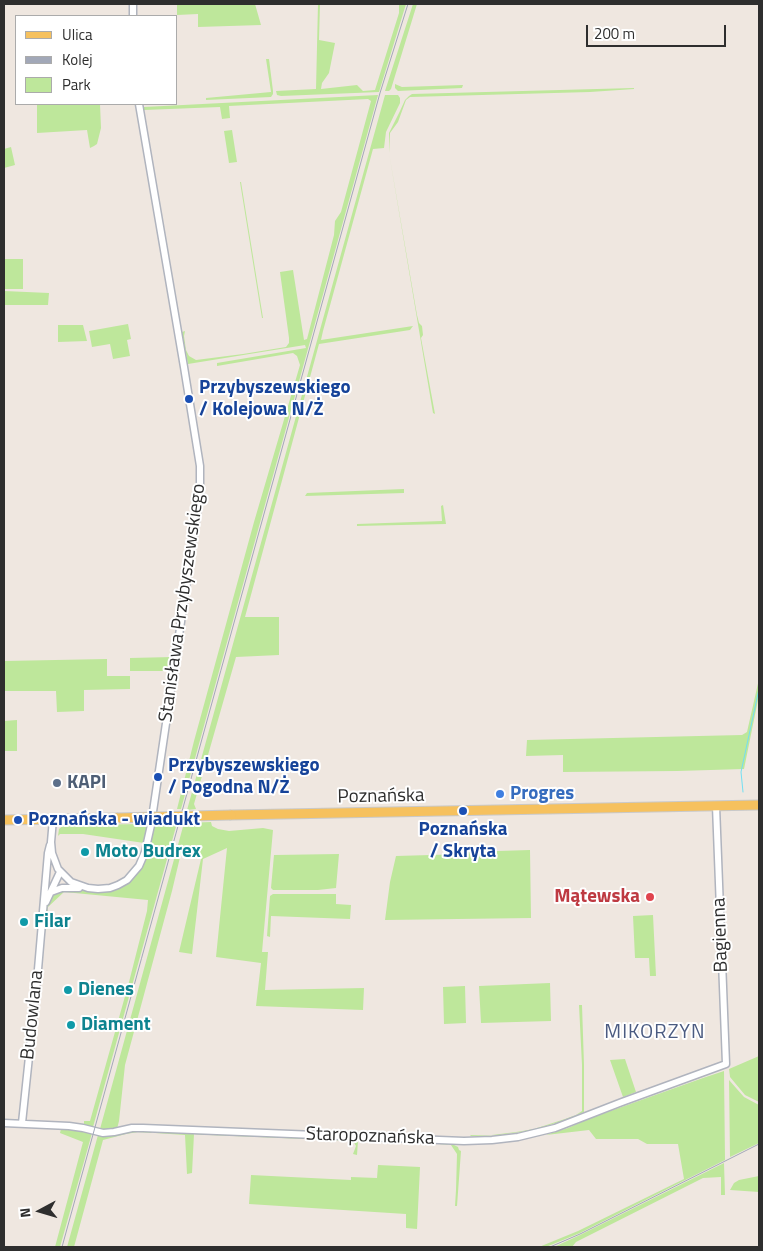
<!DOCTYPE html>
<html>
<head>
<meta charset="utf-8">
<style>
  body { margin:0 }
  #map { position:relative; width:763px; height:1251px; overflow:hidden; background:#efe7e0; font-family:"Titillium Web",sans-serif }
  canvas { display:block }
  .frame { position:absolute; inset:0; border:5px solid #2e2e2e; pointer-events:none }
  .legend { position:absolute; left:15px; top:15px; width:162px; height:90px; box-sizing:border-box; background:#fff; border:1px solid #ababab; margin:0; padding:6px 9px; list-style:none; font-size:15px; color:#2e2e2e }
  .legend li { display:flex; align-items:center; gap:10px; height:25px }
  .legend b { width:25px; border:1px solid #ababab }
  .north { position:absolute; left:15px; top:1186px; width:50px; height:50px; -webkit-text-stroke:4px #fff; paint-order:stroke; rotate:264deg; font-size:14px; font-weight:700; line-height:20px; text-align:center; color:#2e2e2e }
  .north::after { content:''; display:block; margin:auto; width:18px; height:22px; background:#2e2e2e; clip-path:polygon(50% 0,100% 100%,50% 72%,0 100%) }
  .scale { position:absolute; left:586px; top:25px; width:140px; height:22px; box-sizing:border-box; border:2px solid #2e2e2e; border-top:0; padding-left:6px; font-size:15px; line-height:18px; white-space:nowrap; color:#2e2e2e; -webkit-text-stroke:4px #fff; paint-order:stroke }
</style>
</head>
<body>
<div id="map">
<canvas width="763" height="1251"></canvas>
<div class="frame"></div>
<ul class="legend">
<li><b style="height:6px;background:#f6c15e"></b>Ulica</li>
<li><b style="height:6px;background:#a2a8b8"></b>Kolej</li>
<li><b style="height:14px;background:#bee79b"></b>Park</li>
</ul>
<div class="north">N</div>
<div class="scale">200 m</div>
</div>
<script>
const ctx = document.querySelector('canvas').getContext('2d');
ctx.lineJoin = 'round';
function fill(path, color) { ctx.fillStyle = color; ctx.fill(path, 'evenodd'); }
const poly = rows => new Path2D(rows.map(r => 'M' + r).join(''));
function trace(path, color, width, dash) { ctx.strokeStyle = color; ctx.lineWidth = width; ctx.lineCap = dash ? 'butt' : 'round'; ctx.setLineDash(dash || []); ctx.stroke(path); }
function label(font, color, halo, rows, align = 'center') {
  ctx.font = font + ' "Titillium Web",sans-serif'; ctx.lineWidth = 4; ctx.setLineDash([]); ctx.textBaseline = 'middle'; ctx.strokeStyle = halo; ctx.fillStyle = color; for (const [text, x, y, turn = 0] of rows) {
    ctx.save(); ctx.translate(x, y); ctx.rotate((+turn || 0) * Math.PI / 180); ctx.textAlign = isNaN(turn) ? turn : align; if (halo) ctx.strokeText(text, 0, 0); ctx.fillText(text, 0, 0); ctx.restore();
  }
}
const green = poly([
  [177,4,255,4,261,25,198,27,198,14,177,15],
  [318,4,320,4,319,40,335,43,329,73,322,83,321,89,357,85,363,91,375,90,399,13,399,5,406,4,379,92,281,96,277,95,276,91,316,89],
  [413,4,417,4,391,89,389,91,385,91],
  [266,59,269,59,273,91,273,94,271,97,206,100,206,98,271,92],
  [395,84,402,87,463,85,462,88,398,91,395,88],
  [634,88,634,89,590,92,410,97,406,100,398,122,390,133,389,153,417,315,419,323,422,326,423,335,421,338,435,414,433,413,389,153,389,133,400,111,405,100,409,96,412,94],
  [378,95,181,809,177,809,194,741,254,522,300,365,297,356,293,353,217,366,217,363,306,348,305,345,188,364,182,332,185,331,184,336,186,350,189,356,196,360,243,354,286,347,289,343,289,338,280,272,293,270,304,340,307,339,334,235,335,221,341,212,371,101,368,99,229,106,230,118,222,119,220,107,144,110,144,107],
  [385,95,398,95,400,98,400,103,386,132,384,148,373,149,323,331,321,340,413,326,410,330,319,344,245,617,279,617,279,655,236,657,194,804,196,809,187,810],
  [37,104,100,104,101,128,97,144,94,146,90,148,87,130,37,133],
  [232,130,237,162,229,163,224,131],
  [11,147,15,165,4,168,4,149],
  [240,182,241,182,263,318,262,318,260,306],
  [4,259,23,259,23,289,4,289],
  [4,291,49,293,48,305,4,305],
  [128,324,131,339,127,340,130,356,113,359,110,344,92,347,89,331],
  [58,325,83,325,87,341,58,342],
  [404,489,404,493,305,496,307,493],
  [443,505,446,524,357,526,357,524,442,521,441,506],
  [173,657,171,671,130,671,130,658],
  [107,659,107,676,130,676,130,689,84,690,84,711,57,712,56,691,4,691,4,661],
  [759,679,759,695,744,769,677,771,563,772,563,755,526,756,527,740,742,735,747,732],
  [17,720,17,751,4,751,4,721],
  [211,822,212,826,218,829,229,831,263,828,273,830,262,952,268,952,265,990,364,988,363,1010,256,1006,261,963,216,957,227,848,203,859,192,954,179,952,201,859,198,854,188,850,181,853,172,891,125,1065,119,1121,117,1129,109,1131,100,1129,184,823],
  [154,823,177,823,93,1127,84,1125,84,1121,90,1121,129,982,147,911,148,900,64,892,48,907,44,942,47,907,49,901,53,894,64,889,100,892,129,882,142,868,146,859],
  [148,824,144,843,83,834,60,834,58,836,59,829,64,825],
  [530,850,531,918,385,920,390,882,396,856,465,854,466,852],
  [339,854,336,888,318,890,273,890,271,888,274,855],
  [273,894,336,894,336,904,351,905,350,919,271,916,270,937,267,936,270,896],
  [653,915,656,976,650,976,649,958,635,958,633,916],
  [550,983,551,1021,481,1023,479,986],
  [465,986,466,1023,444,1024,443,987],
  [579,1005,582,1005,584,1065,584,1112,565,1120,534,1130,499,1135,471,1136,470,1135,492,1135,516,1132,534,1129,565,1119,576,1115,582,1111,582,1065],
  [759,1056,759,1102,745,1095,730,1077,729,1069],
  [625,1059,636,1092,623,1097,610,1060],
  [724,1071,725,1160,580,1233,546,1247,539,1247,578,1231,684,1179,678,1144,647,1144,638,1139,596,1139,589,1130,546,1135,568,1128,588,1119,703,1078],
  [729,1080,744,1097,759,1105,759,1143,730,1157],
  [61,1129,75,1129,92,1133,60,1247,55,1247,83,1142,60,1133],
  [149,1130,152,1133,138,1132,126,1134,103,1140,74,1247,67,1247,98,1135,108,1136,126,1131],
  [156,1131,204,1133,204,1135,194,1134,192,1173,187,1174,185,1135,155,1133],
  [209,1133,371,1140,371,1142,358,1141,357,1155,353,1154,356,1146,353,1141,209,1135],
  [439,1143,454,1145,458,1147,459,1150,461,1151,457,1206,455,1206,456,1190,457,1154,451,1145,439,1144],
  [724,1163,725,1195,721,1195,721,1177,703,1178,576,1242,572,1247,554,1247,580,1235],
  [378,1165,420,1167,417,1229,406,1228,406,1214,249,1204,251,1175,351,1180,351,1177,377,1178],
  [759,1176,759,1192,730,1190,734,1183,739,1180]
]);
const stream = poly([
  [743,792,741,772,759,689]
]);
const minor = poly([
  [133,4,133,16],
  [53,819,51,842,52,853,58,869,71,882,88,888,98,889,110,888,118,885,127,880,139,866,145,852,151,825,200,493,200,466,184,367,139,104],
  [51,892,62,888,79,888],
  [46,902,60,872],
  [4,1123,69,1126,83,1128,103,1133,114,1132,132,1128,143,1128,464,1141,492,1140,518,1137,555,1128,622,1102,726,1064,716,806],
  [22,1123,37,981,48,853,50,845]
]);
const major = poly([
  [231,815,759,805],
  [4,820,117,818]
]);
const rail = poly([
  [62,1247,380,93,408,4],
  [550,1247,580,1234,759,1144]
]);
const majorBridge = poly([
  [117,818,231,815]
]);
const markers = [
  [189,399,5,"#1a4fb4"],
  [158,777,5,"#1a4fb4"],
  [57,783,5,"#5c6f8a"],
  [500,794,5,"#3f7fe0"],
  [463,811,5,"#1a4fb4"],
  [18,820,5,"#1a4fb4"],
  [85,852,5,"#0f9aa8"],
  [650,897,5,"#e0444e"],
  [24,922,5,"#0f9aa8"],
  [68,990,5,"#0f9aa8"],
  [71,1025,5,"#0f9aa8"]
];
const transitNames = [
  ["Przybyszewskiego",199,388],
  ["/ Kolejowa N/Ż",199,410],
  ["Przybyszewskiego",168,766],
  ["/ Pogodna N/Ż",168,788],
  ["Poznańska - wiadukt",28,820],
  ["Poznańska",463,830,"center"],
  ["/ Skryta",463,852,"center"]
];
const streetNames = [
  ["Stanisława Przybyszewskiego",183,603,-82],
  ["Poznańska",381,797,-1],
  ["Bagienna",721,935,-92],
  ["Budowlana",33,1015,-84],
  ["Staropoznańska",370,1137,2]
];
const serviceNames = [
  ["KAPI",67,783]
];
const shopNames = [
  ["Progres",510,794]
];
const cultureNames = [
  ["Moto Budrex",95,852],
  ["Filar",34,922],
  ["Dienes",78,990],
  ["Diament",81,1025]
];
const healthNames = [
  ["Mątewska",640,897]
];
const neighbourhoodNames = [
  ["MIKORZYN",655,1033]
];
fill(green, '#bee79b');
trace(stream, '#71dff3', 1);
trace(minor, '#b0b4be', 9);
trace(major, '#c9c9c9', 11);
trace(minor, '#fff', 6);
trace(major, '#f6c15e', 9);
trace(rail, '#a2a8b8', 1);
trace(majorBridge, '#c9c9c9', 11, []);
trace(majorBridge, '#f6c15e', 9);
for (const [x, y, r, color] of markers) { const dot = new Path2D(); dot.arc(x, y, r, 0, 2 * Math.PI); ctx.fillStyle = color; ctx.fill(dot); trace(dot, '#fff', 2); }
label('bold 19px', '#164399', '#fff', transitNames, 'left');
label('19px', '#2e2e2e', '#fff', streetNames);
label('bold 19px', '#4e5e75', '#fff', serviceNames, 'left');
label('bold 19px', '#366cbe', '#fff', shopNames, 'left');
label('bold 19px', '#0d838f', '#fff', cultureNames, 'left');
label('bold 19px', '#be3a42', '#fff', healthNames, 'right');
ctx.letterSpacing = '1px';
label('20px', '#4b5b81', '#fff', neighbourhoodNames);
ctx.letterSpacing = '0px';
</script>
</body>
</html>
